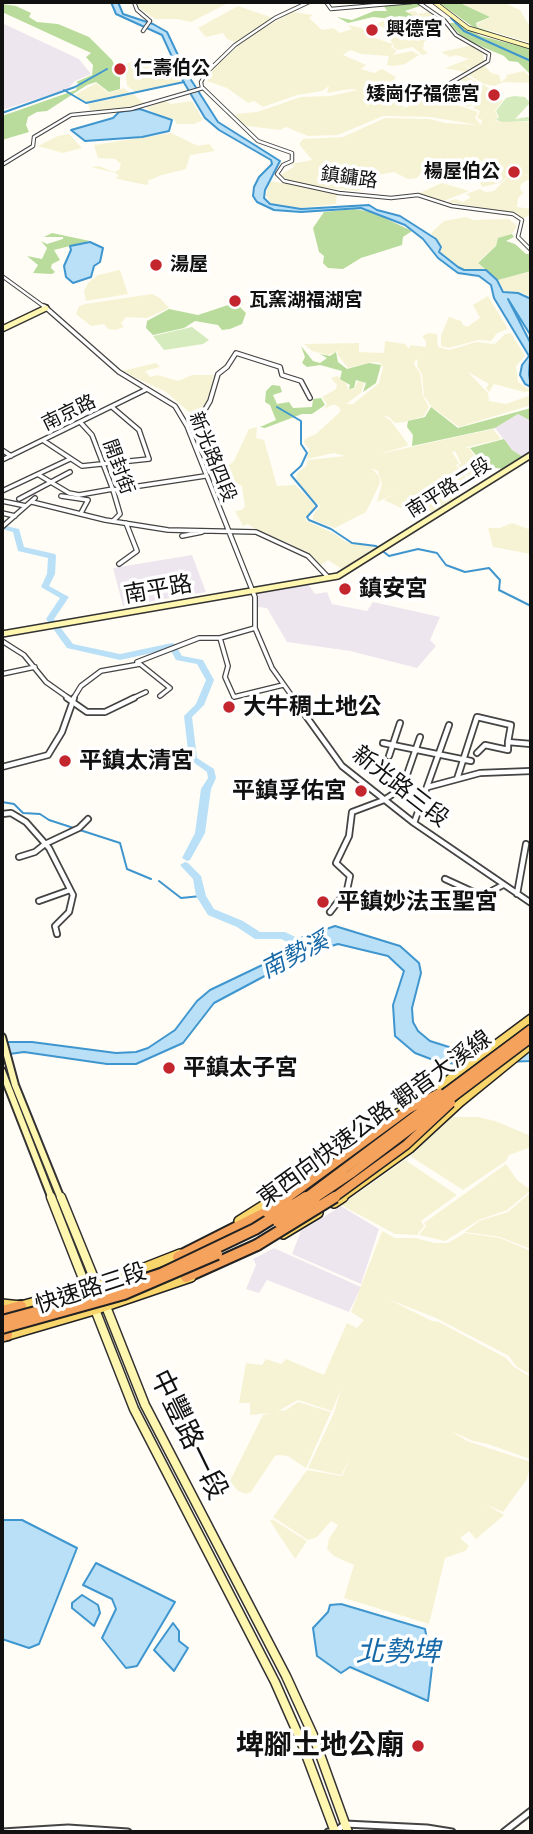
<!DOCTYPE html>
<html>
<head>
<meta charset="utf-8">
<style>
  body { margin:0 }
  #map { position:relative; width:533px; height:1834px; overflow:hidden; background:#fffdf5; font-family:Lora,serif }
  canvas { display:block }
  .frame { position:absolute; inset:0; border:4px solid #111; pointer-events:none }
</style>
</head>
<body>
<div id="map">
<canvas width="533" height="1834"></canvas>
<div class="frame"></div>
</div>
<script>
const ctx = document.querySelector('canvas').getContext('2d');
ctx.lineJoin = 'round';
function fill(path, color) { ctx.fillStyle = color; ctx.fill(path, 'evenodd'); }
const poly = rows => new Path2D(rows.map(r => 'M' + r).join(''));
function trace(path, color, width, dash) { ctx.strokeStyle = color; ctx.lineWidth = width; ctx.lineCap = dash ? 'butt' : 'round'; ctx.setLineDash(dash || []); ctx.stroke(path); }
function label(font, color, halo, rows, align = 'center') {
  ctx.font = font + ' Lora,"Noto Sans TC",serif'; ctx.lineWidth = 7; ctx.setLineDash([]); ctx.textBaseline = 'middle'; ctx.strokeStyle = halo; ctx.fillStyle = color; for (const [text, x, y, turn = 0] of rows) {
    ctx.save(); ctx.translate(x, y); ctx.rotate((+turn || 0) * Math.PI / 180); ctx.textAlign = isNaN(turn) ? turn : align; if (halo) ctx.strokeText(text, 0, 0); ctx.fillText(text, 0, 0); ctx.restore();
  }
}
const industrial = poly([
  [2,23,79,59,91,74,75,81,68,89,2,110],
  [518,414,531,421,531,452,523,457,512,450,495,428],
  [192,555,206,592,123,606,113,568],
  [308,584,315,594,327,592,332,604,367,611,373,602,440,617,430,640,436,646,417,668,350,651,287,642,267,608,258,607,256,593],
  [341,1206,379,1229,361,1284,292,1254,301,1231],
  [274,1248,361,1287,349,1312,267,1280,259,1293,246,1289,256,1265,253,1259]
]);
const farmland = poly([
  [146,2,230,2,191,22,178,19,155,19,135,5],
  [459,2,502,2,520,10,531,28,531,43,478,27,477,24,490,17],
  [238,6,273,18,235,42,227,39,223,33,206,37,198,28],
  [415,11,418,14,429,12,442,25,437,33,424,42,423,49,428,53,422,55,413,47,398,50,393,47,394,43,391,47,397,51,392,55,412,51,419,55,405,64,394,66,387,65,389,56,361,54,350,50,343,55,366,65,361,69,374,73,382,69,396,77,394,80,406,87,402,89,409,93,391,100,405,107,400,110,421,101,430,104,439,99,478,112,475,118,481,125,482,120,477,118,480,111,473,108,477,104,468,107,433,94,440,91,452,95,458,90,447,86,465,82,459,79,464,75,497,92,487,95,488,99,503,100,495,111,498,117,495,121,531,122,531,177,522,173,531,178,521,184,520,189,523,193,518,198,517,207,531,209,531,214,522,219,513,213,447,202,455,199,463,202,471,197,466,194,480,189,486,192,494,191,510,175,500,183,482,187,478,178,483,175,452,159,425,168,417,178,408,179,394,172,362,178,348,176,340,182,357,185,361,189,357,191,294,184,280,175,295,166,291,164,312,160,299,144,303,139,343,137,385,118,429,119,446,123,478,125,430,117,383,116,338,135,308,136,286,127,280,130,247,126,241,123,235,114,257,112,301,97,330,96,358,90,350,89,327,93,329,86,322,91,297,95,263,107,254,101,248,103,227,88,207,81,214,68,248,37,292,12,313,15,309,18,322,30,333,28,340,33,352,29,348,25,361,28,369,32,369,36,393,44,390,40,396,35,377,24,387,19,393,20,396,17,412,18,406,12],
  [472,45,483,51,484,62,472,69,463,64,470,70,465,72,445,68,469,59,456,55,450,57,441,52],
  [152,56,166,56,167,60,171,60,181,82,136,92,127,86,125,64],
  [484,65,491,73,499,75,501,82,507,77,506,75,524,71,531,78,531,83,504,82,494,86,484,84,467,74],
  [96,83,109,93,124,88,130,93,93,102,86,102,75,95],
  [133,94,146,105,119,110,90,110,88,104],
  [165,101,171,104,192,101,203,120,194,124,177,124,174,119,160,116,146,108],
  [171,133,198,146,209,144,215,151,190,155,186,169,162,175,147,181,149,183,146,185,122,180,115,178,119,176,116,173,91,167,99,166,114,172,119,170,121,164,115,159,98,158,94,145],
  [69,134,82,148,63,153,38,146,58,136],
  [269,181,329,190,337,194,336,204,301,208,271,204,266,195],
  [442,183,469,191,444,201,417,194],
  [466,217,473,220,509,219,517,226,512,234,498,239,496,246,480,260,478,263,486,270,466,270,459,267,440,251,441,247,431,233,444,221],
  [120,270,128,294,86,301,84,291,88,283,98,275],
  [531,271,531,298,522,293,504,291,498,280],
  [152,294,160,298,169,308,147,318,126,317,121,323,124,327,115,330,108,329,104,324,91,326,76,314,79,306,85,304],
  [488,296,508,329,497,333,491,341,478,340,449,348,441,346,441,335,449,317,461,321,463,325,467,327,480,318,473,305],
  [429,333,437,334,438,347,449,350,476,342,495,344,505,334,511,333,525,356,516,366,518,382,531,391,524,392,494,384,489,392,486,388,489,384,468,372,488,393,489,401,506,404,531,395,531,405,459,427,432,407,424,396,422,374,417,366,418,359,414,362,415,366,420,373,423,396,429,407,424,416,405,422,395,423,389,417,383,416,390,420,408,444,407,446,379,454,493,429,501,439,464,448,469,448,477,460,475,463,480,467,495,468,493,471,470,479,458,465,461,463,455,451,452,452,459,463,456,465,468,479,440,484,442,489,448,489,459,497,433,513,415,503,401,508,384,500,395,494,377,502,382,484,378,471,371,468,379,476,380,483,366,512,335,528,313,520,313,515,320,506,303,490,296,478,297,473,306,466,308,460,345,456,334,453,307,459,309,449,304,443,305,439,316,434,340,412,340,408,334,404,324,409,327,404,322,397,336,389,337,385,331,378,337,376,346,383,348,389,354,389,358,381,364,383,361,393,346,404,353,404,379,383,383,367,380,363,373,362,348,368,337,354,339,351,328,355,312,351,304,344,359,343,359,352,384,353,385,341,405,344,409,349,410,345,426,347,426,341,422,336],
  [156,363,160,367,145,371,150,377,157,375,178,381,192,375,214,375,207,401,199,414,195,417,166,392,122,371],
  [257,427,256,438,264,440,277,486,295,485,315,505,314,510,305,517,307,521,335,534,346,542,376,547,342,569,328,560,319,566,309,556,289,543,259,532,248,524,243,526,235,511,242,510,245,506,242,486,227,479,214,481,209,468,228,466,234,461,249,429],
  [512,523,531,530,531,554,493,547,488,528,500,528],
  [453,1117,478,1117,495,1121,531,1136,531,1147,509,1155,506,1161,463,1190,410,1156],
  [405,1160,457,1195,421,1221,424,1226,417,1235,395,1234,341,1205],
  [506,1164,517,1180,531,1190,507,1210,479,1220,445,1241,419,1235,426,1226,424,1223],
  [531,1192,531,1249,500,1237,465,1232,479,1221,508,1212],
  [382,1231,395,1238,415,1238,435,1243,448,1243,465,1233,500,1238,531,1251,531,1375,516,1366,509,1356,436,1318,388,1299,432,1321,439,1322,506,1358,514,1367,531,1377,530,1459,488,1444,473,1441,451,1431,467,1441,531,1462,527,1479,503,1512,485,1504,504,1515,476,1539,469,1531,460,1538,469,1546,465,1551,445,1558,429,1624,344,1598,354,1565,334,1556,327,1549,329,1539,338,1525,331,1521,317,1537,308,1540,273,1517,307,1470,342,1476,350,1459,341,1475,308,1468,334,1413,341,1389,332,1411,298,1400,278,1411,286,1410,298,1402,331,1412,306,1468,288,1456,279,1455,275,1456,251,1492,246,1494,238,1491,230,1481,263,1415,272,1413,250,1415,250,1403,239,1403,246,1363,262,1365,266,1359,281,1364,286,1359,324,1375,347,1323,357,1328,364,1320,351,1312],
  [272,1519,307,1541,295,1559,270,1521]
]);
const green = poly([
  [514,96,525,97,530,103,515,119,527,117,531,118,531,121,503,122,496,120,499,117,496,111,506,98],
  [192,327,209,340,203,344,164,350,153,336]
]);
const forest = poly([
  [438,2,458,2,490,17,476,23,477,27,531,46,479,31],
  [420,3,423,5,405,11,412,15,407,19,399,16,393,19,373,17,348,23,337,17,352,20,374,11,387,11,384,6],
  [2,4,16,6,31,13,29,17,37,22,58,24,89,37,112,60,120,77,120,89,109,92,96,82,87,85,47,111,37,112,28,117,26,125,29,132,2,140,2,116,76,90,78,83,76,82,92,75,93,65,86,57,91,53,2,12],
  [449,23,457,23,481,36,527,48,531,51,531,75,518,62,509,61,504,56,464,39],
  [354,209,372,212,412,231,403,237,402,245,361,258,343,269,328,268,323,263,324,256,319,252,313,228,324,212],
  [52,233,90,241,54,250,60,260,52,264,51,268,55,272,52,274,33,273,38,265,27,256,42,259,47,248,41,241,47,244,63,239,63,237,44,237],
  [512,234,514,237,506,241,515,244,526,254,531,254,531,271,498,280,478,263,496,246,498,238],
  [231,304,243,304,240,307,246,313,242,324,230,329,222,330,218,325,195,321,184,328,153,335,146,328,147,321,169,309,198,315],
  [301,346,313,361,320,363,327,358,320,354,330,356,336,352,338,362,347,369,369,363,381,365,376,383,363,392,366,383,356,380,354,388,349,389,350,385,340,379,342,371,320,365,307,367,302,363,305,357],
  [272,385,280,386,282,392,273,395,277,404,289,402,293,408,312,407,313,399,321,398,325,405,312,414,302,414,265,428,260,427,276,420,270,405,265,402,266,391],
  [431,407,458,428,531,408,531,421,518,414,495,428,412,446,413,435,407,427,408,421,425,417],
  [504,439,512,450,523,457,504,469,481,466,477,463,479,459,470,448]
]);
const water = poly([
  [111,2,118,2,123,14,153,24,167,32,186,72,218,122,280,161,265,190,264,198,270,204,301,209,369,205,377,210,400,216,436,239,441,247,439,252,458,267,464,270,486,270,497,280,503,292,518,293,531,299,531,336,508,299,531,344,529,374,531,387,525,384,520,375,522,365,529,356,494,298,491,285,479,276,458,273,438,258,423,239,405,225,361,208,301,212,274,210,257,202,253,196,254,187,259,177,272,164,271,160,219,130,205,118,183,81,162,35,116,14,111,2],
  [140,109,172,120,169,131,142,137,85,141,71,130,113,118,119,112,140,109],
  [90,242,103,248,100,262,94,266,91,277,73,283,66,277,64,266,71,250,70,246,90,242],
  [335,926,400,946,419,963,421,973,412,1008,413,1022,418,1031,430,1041,449,1047,531,1048,531,1061,456,1064,436,1061,415,1053,395,1036,393,1005,404,971,388,956,338,944,306,954,214,1003,183,1043,136,1064,107,1064,24,1052,2,1055,2,1042,32,1042,116,1053,136,1052,148,1048,175,1030,197,1001,210,990,277,958,301,938,335,926],
  [2,1520,22,1520,77,1548,39,1644,29,1648,2,1639,2,1520],
  [96,1563,175,1602,137,1666,126,1668,102,1638,116,1609,112,1599,83,1585,96,1563],
  [82,1595,98,1605,100,1613,94,1626,72,1608,72,1603,82,1595],
  [341,1604,425,1629,432,1667,428,1701,350,1667,341,1673,317,1656,313,1628,328,1612,330,1605,341,1604],
  [173,1623,179,1631,179,1641,188,1648,174,1671,154,1650,173,1623]
]);
const stream = poly([
  [451,18,464,31,531,61],
  [64,90,86,103,184,82],
  [2,113,75,87,107,69],
  [277,407,301,421,301,444,307,453,301,466,291,475,317,506,307,517,309,520,331,529,352,543,376,546,389,556,418,549,437,553,446,565,465,572,489,568,500,580,499,590,531,606],
  [2,802,14,804,23,813,40,814,49,820,120,843,127,869,151,879],
  [159,881,181,898,201,896]
]);
const river = poly([
  [2,525,19,529,24,547,55,554,56,556,55,574,49,586,69,597,54,619,73,644,120,654,172,643,175,644,182,656,203,660,204,662,214,680,204,705,192,717,197,758,214,769,216,778,211,789,205,833,190,860,187,861,182,858,195,833,201,789,208,778,207,772,189,759,184,716,196,704,206,680,197,664,176,660,170,649,120,660,67,648,46,619,60,598,41,587,47,574,48,558,18,551,13,532,2,529,2,525],
  [185,862,188,863,201,876,206,896,214,909,243,921,260,932,285,932,310,944,312,947,310,950,304,950,281,939,255,939,237,927,208,915,196,896,193,879,180,865,185,862]
]);
const streetFar3 = poly([
  [134,2,137,10,150,21,143,31],
  [326,2,331,9,412,2],
  [418,2,444,20,456,35,489,54,488,61,430,95],
  [202,88,201,82,206,73,235,45,275,18,309,2],
  [203,88,258,141,292,153,292,161,283,165,277,174,284,181,339,193,391,198,418,195,452,206,513,214,522,220,518,237,531,250],
  [2,165,33,146,34,137,71,115,131,109,203,88],
  [2,276,46,308]
]);
const streetFar2 = poly([
  [44,306,119,372,175,406,187,426,255,597,255,628,272,668,294,699],
  [81,423,92,435,113,490,120,514,113,521],
  [187,426,203,413,210,401,218,374,227,367,236,353,280,367,282,375,301,381,310,398],
  [44,441,82,466,149,459,139,430,112,407],
  [2,450,11,456],
  [2,460,147,389],
  [39,475,69,493,79,495,113,489],
  [113,490,205,476],
  [2,491,70,459],
  [61,496,88,500,81,513],
  [19,499,70,472],
  [2,501,26,506],
  [32,502,105,520,168,530,256,532,308,556,328,577],
  [2,513,15,516],
  [2,527,35,498],
  [182,536,202,532],
  [119,564,137,551,126,523],
  [220,638,228,666,225,677,234,697,283,685],
  [2,641,24,655,46,682,70,699],
  [137,662,199,638,220,638,255,628],
  [2,674,35,667],
  [73,699,81,686,101,671,140,664,170,688,160,696],
  [131,699,146,692]
]);
const streetFar1 = poly([
  [67,698,87,712,105,712,134,698],
  [293,698,342,766,414,823,531,903],
  [383,743,471,761],
  [477,753,485,745,508,750,508,742,531,744],
  [389,756,400,723],
  [2,767,48,755,62,732,74,698],
  [457,779,477,717,511,725,508,742],
  [404,783,420,737],
  [428,787,480,773,531,771],
  [2,814,11,813,26,822,49,848,73,895,69,912,55,926,57,934],
  [414,823,449,725],
  [19,857,35,852,45,844,79,828,88,819],
  [445,879,482,896,503,885],
  [517,894,526,844],
  [39,901,70,890],
  [330,912,347,890,350,876,336,863,349,836,352,812,384,800,402,788]
]);
const street = poly([
  [2,1832,68,1828,128,1832],
  [328,1832,335,1832,345,1824,427,1828,452,1832],
  [504,1832,531,1811]
]);
const secondaryFar3 = poly([
  [434,2,468,28,531,47]
]);
const secondaryFar2 = poly([
  [2,329,46,308],
  [2,634,338,576,531,455]
]);
const secondaryFar1 = poly([
  [2,1037,15,1085,61,1199],
  [2,1071,52,1199],
  [387,1155,416,1131],
  [294,1199,418,1107]
]);
const secondary = poly([
  [51,1197,134,1409,275,1682,301,1741,335,1832],
  [61,1197,98,1288],
  [289,1202,296,1197],
  [105,1304,145,1405,286,1676,313,1735,348,1832]
]);
const primaryFar1 = poly([
  [275,1199,353,1142,445,1082,531,1018],
  [340,1199,410,1149,461,1102,531,1045]
]);
const primary = poly([
  [334,1203,343,1197],
  [239,1221,277,1197],
  [283,1234,318,1213],
  [2,1304,21,1306,111,1281,180,1254],
  [5,1336,94,1310,191,1277]
]);
const highway = poly([
  [178,1257,267,1212],
  [186,1277,257,1245],
  [2,1311,21,1306],
  [2,1336,7,1335]
]);
const highwayBridgeFar1 = poly([
  [286,1199,409,1109,439,1093],
  [304,1199,531,1029],
  [314,1199,351,1174,531,1038],
  [332,1199,406,1145,451,1103]
]);
const highwayBridge = poly([
  [267,1212,288,1197],
  [278,1222,316,1197],
  [257,1245,335,1197],
  [2,1321,91,1297,161,1274,255,1229,306,1197],
  [2,1328,124,1294,217,1254]
]);
const markers = [
  [372,30,7,"#c4262e"],
  [120,69,7,"#c4262e"],
  [494,95,7,"#c4262e"],
  [514,172,7,"#c4262e"],
  [156,265,7,"#c4262e"],
  [235,301,7,"#c4262e"],
  [345,589,7,"#c4262e"],
  [229,707,7,"#c4262e"],
  [65,761,7,"#c4262e"],
  [361,791,7,"#c4262e"],
  [323,902,7,"#c4262e"],
  [169,1068,7,"#c4262e"],
  [418,1746,7,"#c4262e"]
];
const farPoinames = [
  ["興德宮",386,30],
  ["仁壽伯公",134,69],
  ["矮崗仔福德宮",480,95,"right"],
  ["楊屋伯公",500,172,"right"],
  ["湯屋",170,265],
  ["瓦窯湖福湖宮",249,301]
];
const farStreetnames = [
  ["鎮鏞路",349,178,8],
  ["南京路",69,413,-26],
  ["新光路四段",212,457,68],
  ["開封街",118,467,70],
  ["南平路二段",449,488,-32]
];
const poiNames = [
  ["鎮安宮",359,589],
  ["大牛稠土地公",243,707],
  ["平鎮太清宮",79,761],
  ["平鎮孚佑宮",347,791,"right"],
  ["平鎮妙法玉聖宮",337,902],
  ["平鎮太子宮",183,1068]
];
const streetNames = [
  ["南平路",158,590,-10],
  ["新光路三段",400,787,38],
  ["東西向快速公路 觀音大溪線",375,1119,-36],
  ["快速路三段",91,1289,-18]
];
const waterNames = [
  ["南勢溪",295,956,-27]
];
const nearStreetnames = [
  ["中豐路一段",188,1435,64]
];
const nearWaternames = [
  ["北勢埤",398,1653]
];
const nearPoinames = [
  ["埤腳土地公廟",404,1746]
];
fill(industrial, '#eee6ef');
fill(farmland, '#f6f3d4');
fill(green, '#d5ebbd');
fill(forest, '#b9dc9c');
fill(water, '#b9e0f7');
trace(water, '#3f96cf', 2);
trace(stream, '#3f96cf', 2);
fill(river, '#b9e0f7');
trace(streetFar3, '#444', 4.5);
trace(streetFar2, '#444', 6);
trace(streetFar1, '#444', 8);
trace(street, '#444', 9);
trace(secondaryFar3, '#333', 5);
trace(secondaryFar2, '#333', 8);
trace(secondaryFar1, '#333', 10);
trace(secondary, '#333', 11);
trace(primaryFar1, '#222', 10);
trace(primary, '#222', 12);
trace(highway, '#222', 14);
trace(streetFar3, '#fff', 2.5);
trace(streetFar2, '#fff', 3.5);
trace(streetFar1, '#fff', 4.5);
trace(street, '#fff', 5);
trace(secondaryFar3, '#fff6b0', 3.5);
trace(secondaryFar2, '#fff6b0', 5);
trace(secondaryFar1, '#fff6b0', 6);
trace(secondary, '#fff6b0', 8);
trace(primaryFar1, '#f9d66b', 7);
trace(primary, '#f9d66b', 9);
trace(highway, '#f5a25d', 10);
trace(highwayBridgeFar1, '#222', 11, []);
trace(highwayBridge, '#222', 14, []);
trace(highwayBridgeFar1, '#f5a25d', 8);
trace(highwayBridge, '#f5a25d', 10);
for (const [x, y, r, color] of markers) { const dot = new Path2D(); dot.arc(x, y, r, 0, 2 * Math.PI); ctx.fillStyle = color; ctx.fill(dot); trace(dot, '#fff', 2.5); }
label('bold 19px', '#111', '#fff', farPoinames, 'left');
label('19px', '#111', '#fff', farStreetnames);
label('bold 23px', '#111', '#fff', poiNames, 'left');
label('23px', '#111', '#fff', streetNames);
label('italic 24px', '#1768a6', '#fff', waterNames);
label('28px', '#111', '#fff', nearStreetnames);
label('italic 28px', '#1768a6', '#fff', nearWaternames);
label('bold 28px', '#111', '#fff', nearPoinames, 'right');
</script>
</body>
</html>
